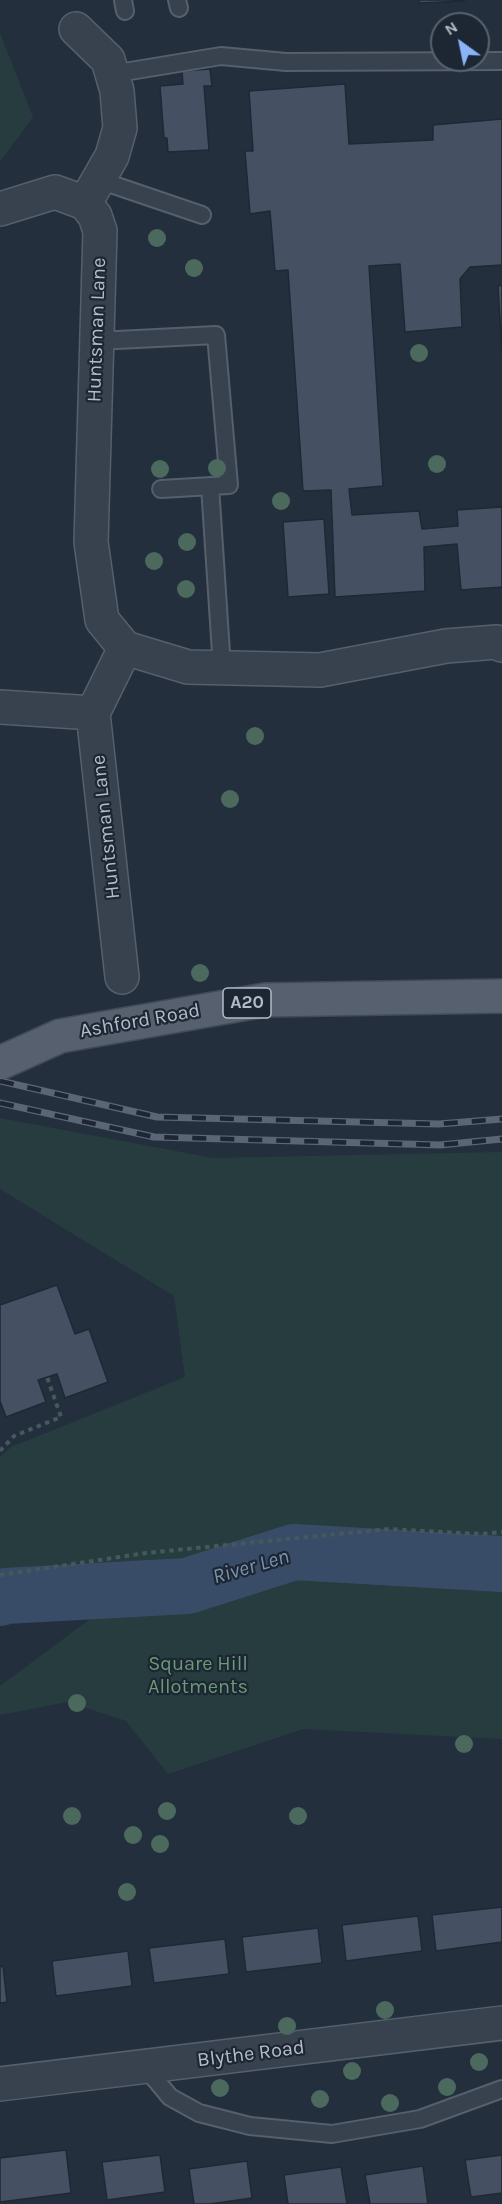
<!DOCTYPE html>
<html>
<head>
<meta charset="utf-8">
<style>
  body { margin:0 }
  #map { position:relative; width:502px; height:2204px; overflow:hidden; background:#242f3e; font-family:Karla,sans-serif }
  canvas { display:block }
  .north { position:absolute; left:430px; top:12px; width:60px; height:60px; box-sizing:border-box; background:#1d2633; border:2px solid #59626f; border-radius:50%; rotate:327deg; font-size:16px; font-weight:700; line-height:24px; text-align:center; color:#b4bcc9 }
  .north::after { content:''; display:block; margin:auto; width:21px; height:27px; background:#8ab4f8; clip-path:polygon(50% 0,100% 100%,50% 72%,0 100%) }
</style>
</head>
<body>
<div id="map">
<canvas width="502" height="2204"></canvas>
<div class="north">N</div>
</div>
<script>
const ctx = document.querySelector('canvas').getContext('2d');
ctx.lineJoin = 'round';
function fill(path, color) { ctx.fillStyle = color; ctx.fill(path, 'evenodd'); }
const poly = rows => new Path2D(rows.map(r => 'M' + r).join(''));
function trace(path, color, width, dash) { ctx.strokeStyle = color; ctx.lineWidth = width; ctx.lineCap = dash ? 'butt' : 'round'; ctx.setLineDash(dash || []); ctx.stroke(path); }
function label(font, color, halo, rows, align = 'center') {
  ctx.font = font + ' Karla,sans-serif'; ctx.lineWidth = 4.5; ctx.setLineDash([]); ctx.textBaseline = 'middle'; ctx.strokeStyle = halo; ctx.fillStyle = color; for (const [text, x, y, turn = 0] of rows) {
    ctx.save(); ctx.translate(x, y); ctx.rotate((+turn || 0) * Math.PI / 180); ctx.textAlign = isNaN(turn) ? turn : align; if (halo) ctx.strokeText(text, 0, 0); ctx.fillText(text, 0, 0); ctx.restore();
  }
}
const green = poly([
  [0,33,33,117,0,162],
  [0,1118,213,1158,502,1152,502,1739,303,1729,168,1774,126,1721,68,1702,0,1715,0,1686,94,1616,156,1597,226,1583,102,1574,0,1597,0,1457,11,1447,185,1377,174,1296,0,1189]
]);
const river = poly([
  [0,1598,5,1596,187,1586,294,1552,502,1564]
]);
const building = poly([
  [419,0,464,0,465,1,419,3,419,0],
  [210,69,212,86,204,86,209,150,168,152,167,138,164,138,160,86,183,84,182,71,210,69],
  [345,84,349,144,433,140,433,125,502,119,502,265,470,267,460,279,462,327,405,332,400,264,369,266,383,486,349,489,352,515,419,511,422,529,458,526,457,510,502,507,502,587,461,590,457,544,424,547,425,591,335,597,331,490,303,491,288,270,275,271,270,211,250,214,245,151,253,151,249,91,345,84],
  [502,285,502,354,498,286,502,285],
  [324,519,329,594,288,597,283,522,324,519],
  [57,1285,75,1334,89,1329,108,1382,65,1398,57,1374,38,1380,46,1402,6,1417,0,1401,0,1305,57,1285],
  [502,1907,502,1942,436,1951,432,1915,502,1907],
  [418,1916,422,1951,346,1961,342,1925,418,1916],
  [318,1928,322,1963,246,1972,242,1937,318,1928],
  [225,1939,229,1974,154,1983,149,1948,225,1939],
  [128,1951,132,1986,56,1996,52,1961,128,1951],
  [3,1966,7,2002,0,2003,0,1967,3,1966],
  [66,2150,71,2193,0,2202,0,2158,66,2150],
  [160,2155,165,2192,107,2200,102,2162,160,2155],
  [502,2155,502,2193,471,2197,465,2160,502,2155],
  [247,2161,252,2198,210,2204,194,2204,189,2169,247,2161],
  [423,2166,428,2204,370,2204,365,2175,423,2166],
  [341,2167,347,2204,288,2204,284,2175,341,2167]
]);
const path = poly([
  [0,1451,14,1436,61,1417,47,1377],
  [0,1575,146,1553,389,1529,481,1534,502,1532]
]);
const service = poly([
  [123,0,125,11],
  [177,0,179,8],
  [112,74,221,56,286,62,502,61],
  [99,180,202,215],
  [97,341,216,335,229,485,161,489],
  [210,486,222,668],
  [145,2067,170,2097,199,2113,250,2126,332,2134,420,2119,502,2089]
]);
const minor = poly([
  [76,29,108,60,117,91,120,128,112,156,85,203],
  [85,203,95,216,100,231,91,542,102,620,125,648,188,667,320,670,446,646,497,642,502,645],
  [0,209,55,192,85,203],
  [0,707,93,713],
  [122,977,93,713,125,648],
  [0,2084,502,2023]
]);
const primary = poly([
  [0,1063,60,1036,265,1000,502,996]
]);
const rail = poly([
  [0,1081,157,1117,439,1124,502,1119],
  [0,1103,154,1137,440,1145,502,1139]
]);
const trees = [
  [157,238],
  [194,268],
  [419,353],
  [437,464],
  [217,468],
  [160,469],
  [281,501],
  [187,542],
  [154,561],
  [186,589],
  [255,736],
  [230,799],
  [200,973],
  [77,1703],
  [464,1744],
  [167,1811],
  [72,1816],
  [298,1816],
  [133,1835],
  [160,1844],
  [127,1892],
  [385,2010],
  [287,2026],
  [479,2062],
  [352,2071],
  [447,2087],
  [220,2088],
  [320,2099],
  [390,2103]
];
const shields = [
  [247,1003,48]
];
const shieldNames = [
  ["A20",247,1003]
];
const streetNames = [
  ["Huntsman Lane",97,330,-88],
  ["Huntsman Lane",106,827,-96],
  ["Ashford Road",140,1021,-10],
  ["Blythe Road",251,2054,-7]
];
const parkNames = [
  ["Square Hill",198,1664],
  ["Allotments",198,1687]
];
const waterNames = [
  ["River Len",251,1567,-16]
];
fill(green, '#263c3f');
trace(river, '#394c67', 56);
fill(building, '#455162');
trace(building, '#1f2835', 1.5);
trace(service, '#565f6c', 20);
trace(minor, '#565f6c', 36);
trace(primary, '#414a57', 36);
trace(path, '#44595c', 4, [4.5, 4.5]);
trace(service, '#38414e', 16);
trace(minor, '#38414e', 33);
trace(primary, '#56606e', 33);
trace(rail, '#5a6575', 7);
trace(rail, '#1d2633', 4.5, [14]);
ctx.fillStyle = '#4b6a5d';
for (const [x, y] of trees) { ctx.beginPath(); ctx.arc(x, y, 9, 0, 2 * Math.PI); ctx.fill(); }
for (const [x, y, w] of shields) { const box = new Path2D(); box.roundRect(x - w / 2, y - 15, w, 30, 4.5); ctx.fillStyle = '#1d2633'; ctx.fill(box); trace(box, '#b4bcc9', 1.5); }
label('bold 18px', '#b4bcc9', null, shieldNames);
label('20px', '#b4bcc9', '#1d2633', streetNames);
label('20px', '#6b9a76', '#1d2633', parkNames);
label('italic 21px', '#7c92b1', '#1d2633', waterNames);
</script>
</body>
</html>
